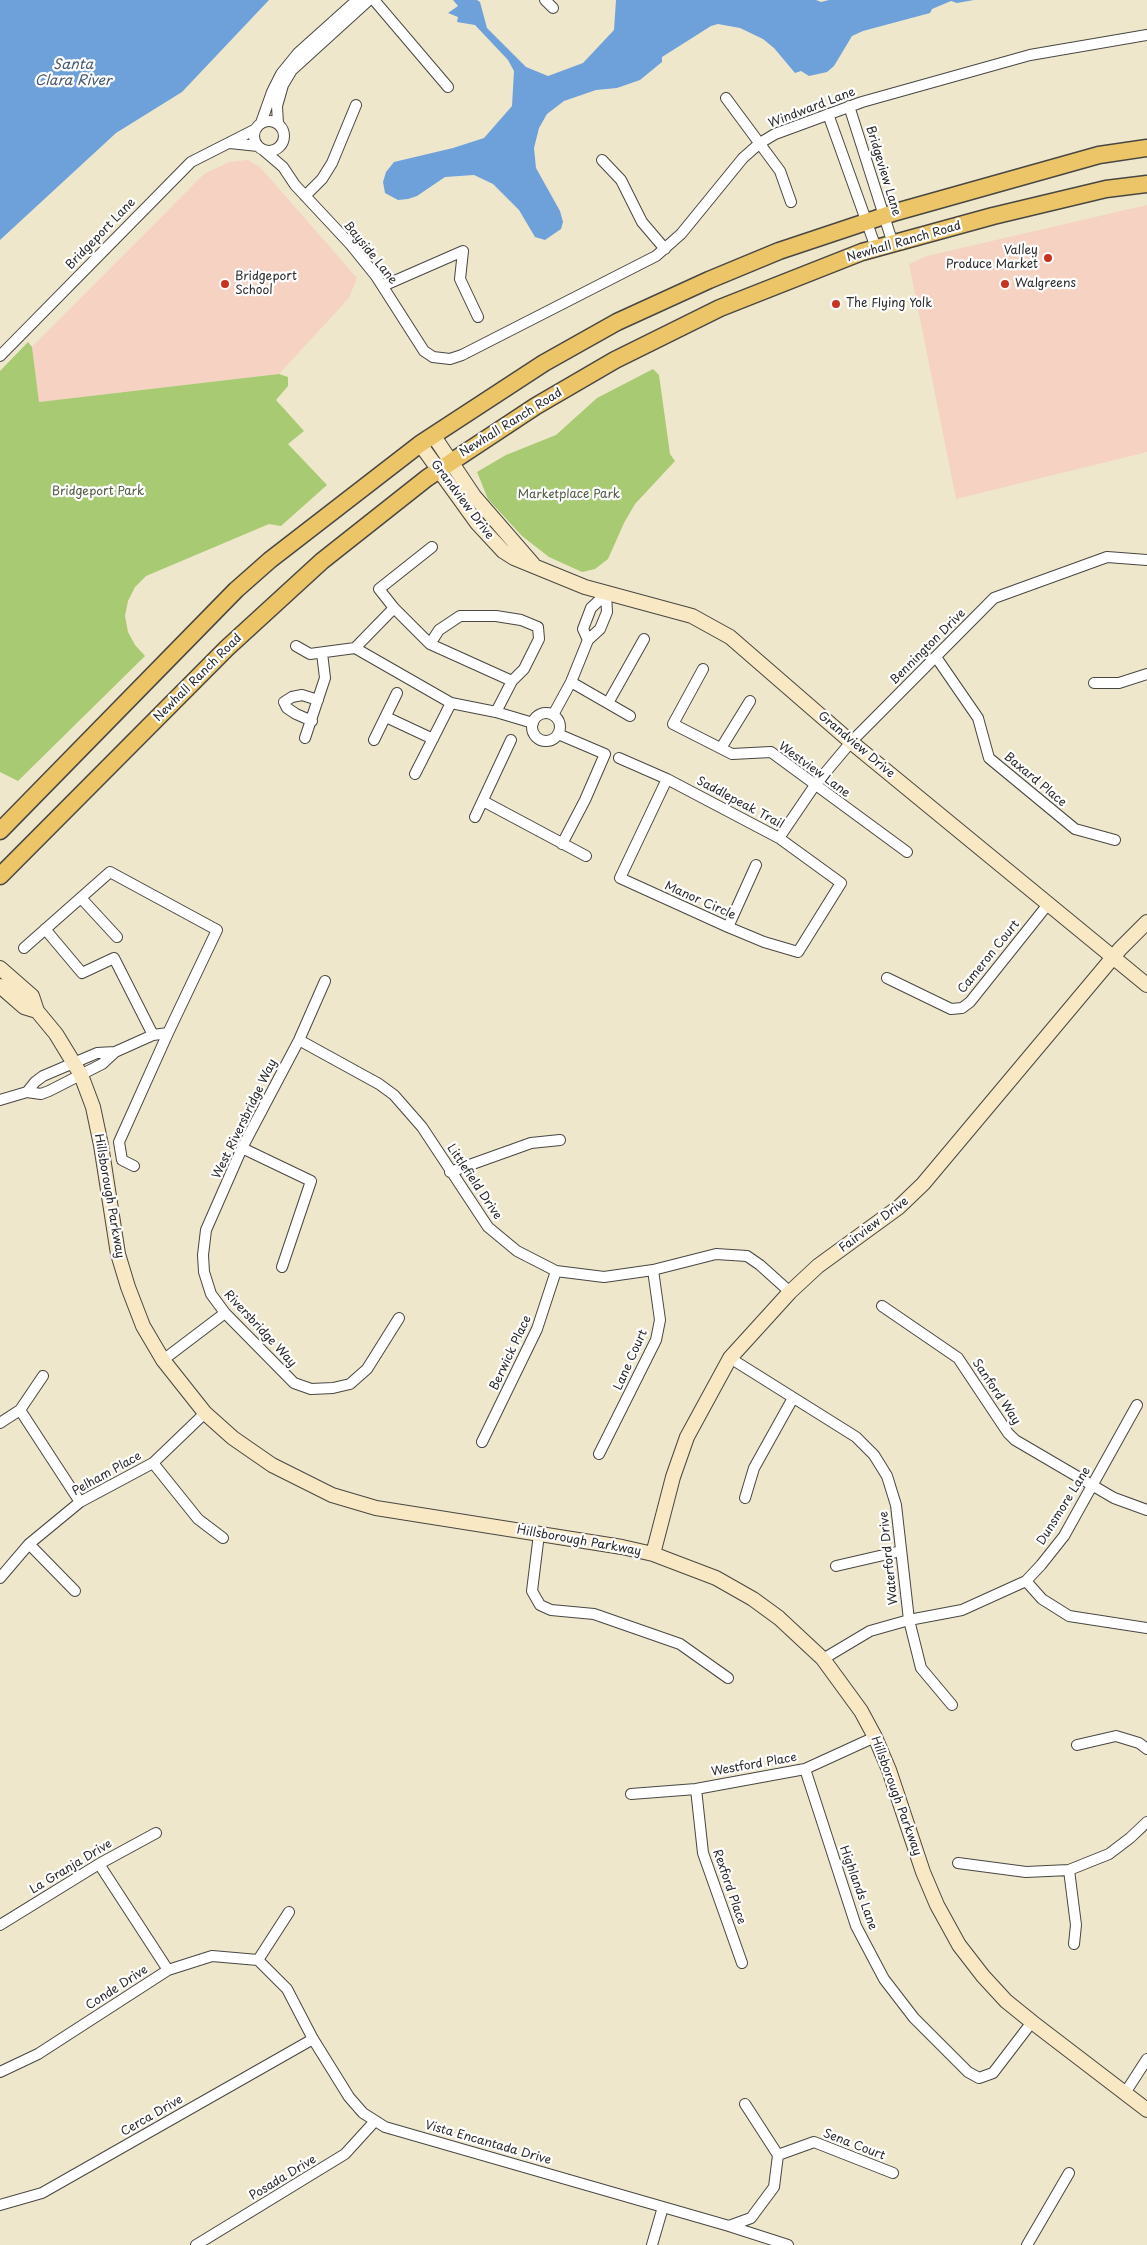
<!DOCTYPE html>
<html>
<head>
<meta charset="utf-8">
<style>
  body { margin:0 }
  canvas { display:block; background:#efe7cb }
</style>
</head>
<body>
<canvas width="1147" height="2245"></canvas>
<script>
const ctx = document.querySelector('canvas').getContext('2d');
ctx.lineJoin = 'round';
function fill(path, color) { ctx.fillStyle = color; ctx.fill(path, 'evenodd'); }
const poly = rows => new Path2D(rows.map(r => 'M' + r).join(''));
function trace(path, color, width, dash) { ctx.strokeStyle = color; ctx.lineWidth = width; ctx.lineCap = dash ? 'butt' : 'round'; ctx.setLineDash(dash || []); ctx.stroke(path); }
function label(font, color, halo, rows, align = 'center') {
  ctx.font = font + ' "Playpen Sans",sans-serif'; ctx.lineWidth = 4.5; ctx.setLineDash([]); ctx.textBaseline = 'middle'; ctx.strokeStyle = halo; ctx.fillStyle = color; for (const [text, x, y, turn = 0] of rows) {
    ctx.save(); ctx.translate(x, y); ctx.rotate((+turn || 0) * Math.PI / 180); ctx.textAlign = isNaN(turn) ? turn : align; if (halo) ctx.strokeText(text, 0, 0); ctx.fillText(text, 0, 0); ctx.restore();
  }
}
const built = poly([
  [248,160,260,167,357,278,349,298,279,374,39,402,32,347,204,174,229,162],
  [1147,205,1147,452,956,499,909,264,927,256]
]);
const green = poly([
  [28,342,32,347,39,402,279,374,288,377,288,386,276,400,304,431,288,444,327,485,281,526,269,524,146,576,135,587,128,601,125,616,128,632,135,645,145,656,18,781,0,772,0,371],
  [653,369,659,375,670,454,675,461,635,504,624,523,608,559,595,569,582,572,549,557,522,536,488,499,477,472,506,455,556,435,597,398]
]);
const water = poly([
  [0,0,269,0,182,92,116,133,0,240],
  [453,0,477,0,480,2,487,28,526,67,548,76,583,63,614,30,616,0,816,0,821,2,829,0,974,0,957,3,951,1,932,9,930,13,863,31,852,36,834,66,827,72,809,76,801,71,795,73,774,48,763,39,740,28,718,24,711,26,662,57,662,62,640,80,617,88,596,90,564,101,547,114,539,128,534,148,536,168,560,211,563,222,561,229,545,240,535,237,519,210,493,184,474,175,445,177,417,196,408,199,398,200,385,193,383,182,386,172,394,162,453,148,484,138,512,106,514,71,508,60,475,25,457,22,458,17,448,13,458,6]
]);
const street = poly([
  [374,0,448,87],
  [545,0,553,8],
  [726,98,780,171,791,202],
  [849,106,893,244],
  [828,114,876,248],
  '254 136a15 15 0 1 1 30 0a15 15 0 1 1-30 0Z',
  [261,123,272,92,281,74,298,53,357,0],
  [278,124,277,106,283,85,292,70,369,0],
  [230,143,258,146],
  [262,149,283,167,295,185,351,245,376,276,424,351,433,357,450,359,462,355,656,256,681,234,743,158,760,143,775,134,862,102,1030,55,1147,35],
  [602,160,621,180,642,222,665,249],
  [305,196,322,179,332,163,356,105],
  [383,286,463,251,460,279,478,317],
  [0,356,191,162,256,129],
  [432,547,379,589,394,608,430,644,512,681],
  [588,640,583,629,591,608,606,594],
  [430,644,439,630,460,616,496,616,521,620,538,627,539,639,524,669,512,681,496,712],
  [296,646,310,654,355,648,451,703,496,712,533,723],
  [355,648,394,608],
  [936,657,978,718,989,758,1075,829,1115,840],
  [703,669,673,724,732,754,771,752,907,852],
  [571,682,630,716],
  [1094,683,1119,683,1147,674],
  [608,703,644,639],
  '532 727a14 14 0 1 1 28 0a14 14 0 1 1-28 0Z',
  [553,715,571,682,588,640,600,629,607,612,606,594],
  [386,717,433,739],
  [312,721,296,714,287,708,284,702,292,697,302,695,318,700],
  [558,734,605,754,585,800,562,844],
  [305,738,325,678,322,653],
  [374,740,397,693],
  [721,748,750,701],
  [619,758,667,779,779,838,841,883,798,952,764,942,728,927,620,878,667,779],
  [415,774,451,703],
  [483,801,586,856],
  [475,817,511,740],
  [779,838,815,785,851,742,994,598,1107,557,1147,560],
  [81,898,117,937],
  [728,927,756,865],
  [45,929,82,973,114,958,153,1035],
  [24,948,110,872,217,930,168,1033,119,1142,122,1160,134,1166],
  [887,978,951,1009,962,1008,970,1002,1049,903],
  [325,981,299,1040,242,1148,206,1230,203,1255,204,1272,211,1294,225,1313,294,1383,311,1389,333,1388,350,1384,367,1369,399,1318],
  [299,1040,379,1084,394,1095,422,1127,488,1227,517,1251,556,1271,604,1277,653,1270,716,1254,747,1256,760,1265,790,1292],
  [27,1092,35,1082,43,1076,97,1053,115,1052],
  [0,1100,27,1092,41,1094,49,1091,102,1064,115,1052,153,1035,168,1033],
  [242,1148,311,1181,282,1267],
  [450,1172,531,1143,560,1140],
  [882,1306,958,1358,1008,1433,1015,1440,1114,1498,1147,1510],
  [730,1358,856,1437,874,1455,887,1476,896,1505,909,1620,921,1668,952,1705],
  [163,1360,225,1313],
  [20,1410,80,1502],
  [0,1423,20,1410,43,1376],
  [482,1442,537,1329,556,1271],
  [599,1454,656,1340,660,1320,653,1270],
  [153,1463,198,1519,223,1538],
  [745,1498,754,1468,793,1398],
  [539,1534,532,1591,540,1605,551,1610,594,1614,680,1644,728,1678],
  [29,1544,75,1591],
  [836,1566,901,1551],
  [0,1578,29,1544,80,1502,153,1463,205,1413],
  [1026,1581,1042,1599,1069,1616,1147,1628],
  [823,1659,870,1631,909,1620,962,1610,1026,1581,1041,1565,1064,1536,1137,1405],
  [1077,1745,1116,1736,1139,1743,1147,1749],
  [805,1769,856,1926,884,1979,914,2018,968,2072,979,2078,993,2073,1032,2022],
  [696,1789,703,1853,742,1963],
  [631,1794,696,1789,805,1769,875,1737],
  [958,1863,1026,1872,1069,1870,1109,1854,1130,1838,1147,1822],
  [99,1864,168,1970],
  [1069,1870,1076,1925,1074,1944],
  [0,1925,99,1864,156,1833],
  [258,1960,287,1989,313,2039,349,2097,363,2113,385,2127,729,2226,788,2245],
  [258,1960,289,1912],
  [0,2072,38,2054,168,1970,212,1956,258,1960],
  [1125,2093,1147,2059],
  [778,2155,814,2142,893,2173],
  [0,2205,42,2193,313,2039],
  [729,2226,751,2218,774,2187,778,2155,745,2104],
  [196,2245,345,2154,375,2121],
  [652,2245,663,2207],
  [1027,2245,1069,2173]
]);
const secondary = poly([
  [433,435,474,496,533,564],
  [420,444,477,523,503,551,514,558,585,587,692,616,730,637,851,742,1147,985],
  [0,968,32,996,37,1011,56,1034,81,1075,93,1107,101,1145,118,1254,128,1287,143,1326,163,1360,205,1413,233,1438,272,1465,332,1495,376,1508,622,1547,653,1554,716,1578,753,1599,779,1618,823,1659,861,1711,875,1737,889,1770,923,1872,937,1905,959,1945,983,1976,1006,2001,1032,2022,1147,2110],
  [0,986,24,1007,37,1011],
  [653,1554,673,1477,687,1437,730,1358,790,1292,818,1266,899,1207,923,1184,1120,949,1147,922]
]);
const primary = poly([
  [0,831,236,590,270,560,420,444,544,363,617,322,709,280,779,251,896,212,1099,155,1147,148],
  [0,876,227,648,322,561,427,478,536,406,615,360,720,308,862,252,993,216,1106,189,1147,184]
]);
const markers = [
  [1048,258,5,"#c8321e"],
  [225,284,5,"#c8321e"],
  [1005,284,5,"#c8321e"],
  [836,304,5,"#c8321e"]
];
const streetNames = [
  ["Windward Lane",812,108,-21],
  ["Bridgeview Lane",883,171,73],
  ["Bridgeport Lane",101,234,-46],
  ["Newhall Ranch Road",904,242,-16],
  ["Bayside Lane",370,253,51],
  ["Newhall Ranch Road",511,423,-32],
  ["Grandview Drive",462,500,53],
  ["Bennington Drive",928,647,-45],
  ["Newhall Ranch Road",198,678,-45],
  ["Grandview Drive",856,745,40],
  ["Westview Lane",814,770,36],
  ["Baxard Place",1035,780,40],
  ["Saddlepeak Trail",740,803,28],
  ["Manor Circle",700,901,24],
  ["Cameron Court",989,957,-51],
  ["West Riversbridge Way",245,1119,-64],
  ["Littlefield Drive",474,1182,56],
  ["Hillsborough Parkway",109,1196,80],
  ["Fairview Drive",874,1225,-37],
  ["Riversbridge Way",260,1329,47],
  ["Berwick Place",511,1353,-65],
  ["Lane Court",631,1360,-66],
  ["Sanford Way",996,1392,56],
  ["Pelham Place",107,1474,-29],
  ["Dunsmore Lane",1064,1506,-58],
  ["Hillsborough Parkway",579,1541,10],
  ["Waterford Drive",889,1558,-96],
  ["Westford Place",754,1765,-10],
  ["Hillsborough Parkway",896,1796,70],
  ["La Granja Drive",71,1867,-31],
  ["Rexford Place",729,1887,71],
  ["Highlands Lane",858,1888,70],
  ["Conde Drive",117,1988,-33],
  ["Cerca Drive",152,2116,-30],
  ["Vista Encantada Drive",488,2143,16],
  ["Sena Court",854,2145,21],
  ["Posada Drive",283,2178,-31]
];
const poiNames = [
  ["Valley",1038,251,"right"],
  ["Produce Market",1038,265,"right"],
  ["Bridgeport",235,277],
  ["School",235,291],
  ["Walgreens",1015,284],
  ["The Flying Yolk",846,304]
];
const parkNames = [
  ["Bridgeport Park",98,492],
  ["Marketplace Park",569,495]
];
const waterNames = [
  ["Santa",73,65],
  ["Clara River",73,81]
];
fill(built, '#f5d2c2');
fill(green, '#a7ca73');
fill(water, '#6ea1da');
trace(street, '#484743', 12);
trace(secondary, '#484743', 16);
trace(primary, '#484743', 19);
trace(street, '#fff', 10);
trace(secondary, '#f8e8c3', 14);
trace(primary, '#edc569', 16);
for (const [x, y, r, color] of markers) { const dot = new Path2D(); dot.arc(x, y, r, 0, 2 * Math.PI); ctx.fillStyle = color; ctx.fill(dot); trace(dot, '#fff', 2); }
label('12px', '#2b2b2b', '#fff', streetNames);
label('12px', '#2b2b2b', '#fff', poiNames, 'left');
label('12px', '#505b41', '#fff', parkNames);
label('italic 14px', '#465a71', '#fff', waterNames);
</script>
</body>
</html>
